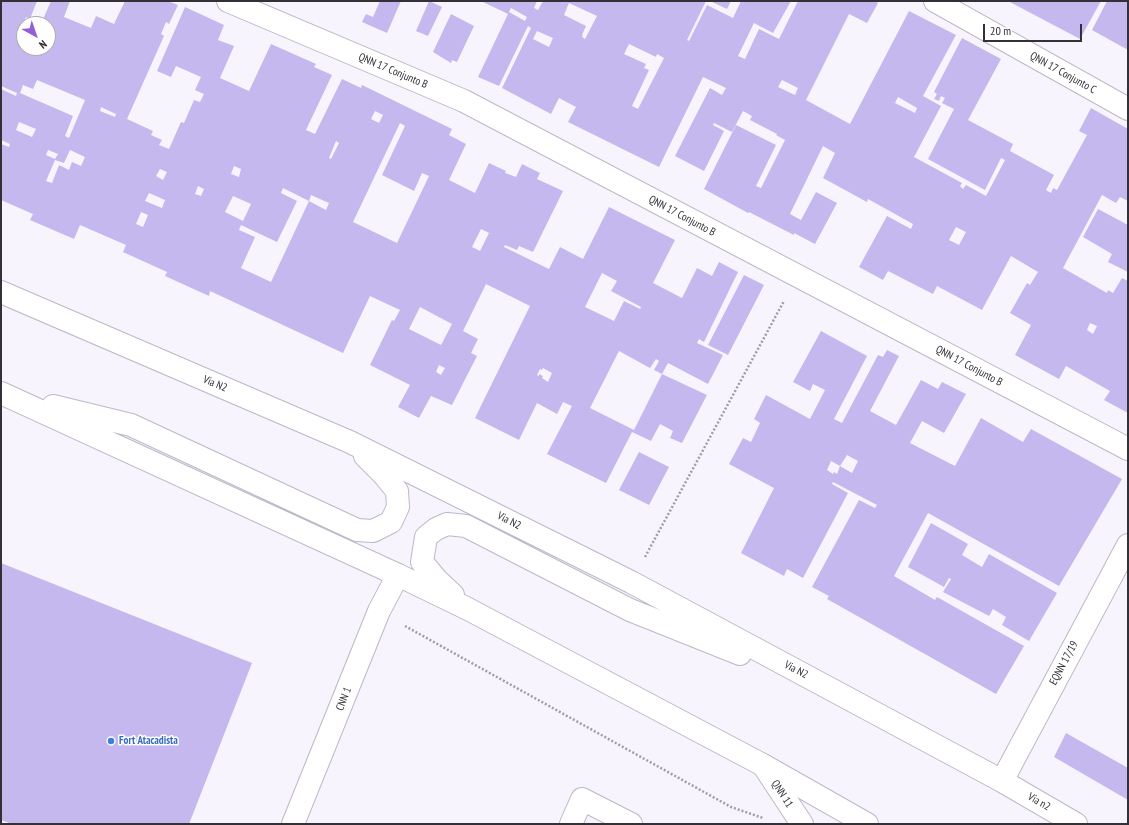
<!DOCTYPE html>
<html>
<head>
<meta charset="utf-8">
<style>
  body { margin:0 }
  #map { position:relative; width:1129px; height:825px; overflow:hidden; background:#f8f4fe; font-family:"PT Sans Narrow",sans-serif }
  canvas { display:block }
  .frame { position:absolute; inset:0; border:2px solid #333037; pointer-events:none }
  .north { position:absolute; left:16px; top:16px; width:40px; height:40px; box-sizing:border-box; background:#fff; border:1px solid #adacaf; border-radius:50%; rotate:140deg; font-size:11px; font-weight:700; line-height:16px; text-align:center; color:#333037 }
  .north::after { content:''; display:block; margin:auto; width:14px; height:18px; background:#925fd8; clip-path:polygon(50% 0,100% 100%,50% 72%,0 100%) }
  .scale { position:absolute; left:983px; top:24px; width:99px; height:18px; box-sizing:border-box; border:2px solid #333037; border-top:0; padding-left:5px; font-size:12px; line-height:14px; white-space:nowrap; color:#333037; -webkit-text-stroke:3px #fff; paint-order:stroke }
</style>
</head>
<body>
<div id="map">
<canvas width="1129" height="825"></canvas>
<div class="frame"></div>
<div class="north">N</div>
<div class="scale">20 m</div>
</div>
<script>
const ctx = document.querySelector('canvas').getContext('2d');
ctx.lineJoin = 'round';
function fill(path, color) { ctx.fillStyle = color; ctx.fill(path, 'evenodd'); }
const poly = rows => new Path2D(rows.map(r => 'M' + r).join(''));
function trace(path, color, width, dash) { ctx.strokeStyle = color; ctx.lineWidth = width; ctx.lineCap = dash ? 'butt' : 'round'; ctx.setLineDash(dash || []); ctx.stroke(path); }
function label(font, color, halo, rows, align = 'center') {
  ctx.font = font + ' "PT Sans Narrow",sans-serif'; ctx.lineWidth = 3; ctx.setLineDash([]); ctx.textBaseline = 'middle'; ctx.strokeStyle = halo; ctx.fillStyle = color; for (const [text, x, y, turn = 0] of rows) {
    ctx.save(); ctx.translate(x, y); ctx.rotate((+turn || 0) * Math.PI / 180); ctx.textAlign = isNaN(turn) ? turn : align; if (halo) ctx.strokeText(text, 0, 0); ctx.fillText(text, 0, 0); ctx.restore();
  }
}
const building = poly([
  [1,1,37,1,30,19,26,17,19,32,24,34,24,48,48,48,48,24,41,24,51,1,70,1,64,17,91,28,96,16,114,24,125,1,168,1,178,5,169,24,166,22,161,34,164,36,127,119,153,131,151,135,162,140,159,145,169,149,181,122,184,123,194,100,200,102,204,94,195,90,201,77,176,66,171,77,157,71,185,7,224,25,218,40,234,46,220,78,249,91,271,44,316,64,314,67,332,75,306,130,315,134,342,79,361,88,362,85,452,129,449,135,466,144,449,180,475,193,489,163,506,171,505,173,516,177,522,164,540,173,537,179,563,191,533,252,519,246,517,250,505,245,504,247,549,269,560,247,583,259,609,207,675,240,653,283,682,298,697,268,712,276,719,262,738,272,704,342,699,339,697,343,723,355,708,384,668,363,662,374,654,370,659,361,656,359,650,368,619,351,590,408,634,430,662,374,707,395,682,443,670,438,673,431,660,424,651,441,632,432,606,483,547,454,572,406,563,402,557,414,537,403,519,440,475,418,530,306,486,284,463,331,478,339,471,353,477,356,452,405,431,396,419,418,398,407,410,385,370,365,392,320,394,321,400,310,370,296,343,353,210,291,209,296,165,276,167,272,123,252,126,245,80,225,74,239,30,220,33,214,1,200,1,144,9,147,10,144,1,140,1,89,16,96,17,93,1,86],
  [37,80,85,100,69,138,65,136,73,116,20,93,23,85,33,89],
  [101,107,116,114,115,117,100,111],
  [375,111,383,115,379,123,371,119],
  [19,122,36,129,32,137,16,130],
  [400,123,405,126,382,175,414,191,422,173,429,176,397,243,353,222],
  [336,141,339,143,331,159,329,158],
  [48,150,58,154,55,159,46,155],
  [70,150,85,157,81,166,72,162,69,170,59,165,52,183,46,181,55,160,64,163],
  [234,166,241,169,239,177,231,174],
  [160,169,167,172,163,180,156,176],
  [198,186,204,189,201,196,195,194],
  [283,188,309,201,311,195,329,203,326,210,309,201,271,282,241,268,255,237,239,230,241,225,277,242,297,201,281,193],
  [149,193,165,200,162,208,145,201],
  [233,196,251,204,243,221,225,212],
  [141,212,148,215,143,227,136,224],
  [481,229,489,233,480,251,472,247],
  [602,273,617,281,611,291,641,307,640,309,624,301,614,321,585,307],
  [420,307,452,324,441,345,409,329],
  [439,365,445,368,441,375,436,372],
  [543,368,552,373,548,382,542,378,543,376,539,374,539,376,537,375,540,369,542,370],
  [380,1,401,1,387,33,362,22,366,14,373,17],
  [429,1,442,7,428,36,416,31],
  [481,1,537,1,534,8,538,10,543,1,706,1,687,40,689,41,707,5,733,18,741,1,791,1,773,33,754,23,738,56,745,59,759,29,779,39,798,1,875,1,878,3,867,23,849,14,806,100,850,124,909,11,956,35,923,96,941,106,914,157,962,183,960,186,963,189,966,185,986,196,1005,160,1001,158,985,190,928,159,954,109,942,103,945,98,941,96,939,101,934,99,937,94,934,92,962,38,1001,59,968,120,1013,144,1010,151,1054,175,1046,190,1051,193,1053,188,1057,190,1087,135,1079,131,1091,108,1128,129,1128,201,1120,197,1116,203,1102,195,1063,268,1107,293,1108,290,1113,293,1122,278,1128,281,1128,413,1104,400,1110,391,1066,366,1059,379,1015,355,1031,325,1010,313,1027,283,1030,285,1038,272,1011,256,982,310,937,286,933,294,888,271,883,280,859,267,887,216,911,229,913,224,868,199,867,202,823,178,835,153,823,146,790,214,801,220,816,192,837,203,815,244,794,233,794,235,749,212,748,213,704,189,736,125,776,145,756,186,761,188,785,140,776,135,777,134,750,120,752,116,743,111,732,132,714,123,713,125,724,131,704,171,675,156,710,88,722,95,726,88,703,77,659,167,568,122,576,107,559,98,551,114,502,88,531,28,528,26,499,86,478,77,508,14],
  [569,3,597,16,585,39,582,37,583,36,582,35,586,26,564,15],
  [511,8,527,17,525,21,509,12],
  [537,31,553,38,549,47,533,39],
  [629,44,656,57,657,54,664,58,638,109,632,106,649,70,644,68,646,64,624,54],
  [782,80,798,88,795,95,778,87],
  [898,97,917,108,915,113,895,103],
  [956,227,966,232,959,245,949,240],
  [1090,323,1097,326,1093,334,1087,330],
  [710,1,731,1,727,9],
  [1008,1,1101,1,1080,39],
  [1107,1,1128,1,1128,50,1092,30],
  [451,14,474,26,457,62,452,60,451,63,433,52],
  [1098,209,1128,225,1128,272,1108,262,1112,254,1083,237],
  [744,275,764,285,728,355,708,345],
  [821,331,867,356,834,419,842,423,878,355,883,357,887,350,899,356,870,411,896,425,921,380,938,389,942,382,966,394,944,433,922,421,910,443,955,466,981,418,1023,442,1031,429,1122,479,1059,586,928,513,894,576,935,600,937,597,1024,646,996,694,827,599,829,596,812,587,859,500,875,508,877,505,833,482,832,484,848,493,803,578,787,569,784,576,741,553,774,488,729,464,743,438,751,442,760,423,754,419,766,395,810,419,825,390,813,384,810,391,793,382],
  [847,455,858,461,852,473,840,466,837,474,834,472,833,474,827,470,831,461,840,466],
  [639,452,669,467,649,505,619,490],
  [931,523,968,544,962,555,982,567,989,554,1057,593,1029,641,1002,625,1006,617,993,609,989,616,943,592,951,579,949,578,944,587,908,567],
  [1,563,252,663,189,824,12,824,1,820],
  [1066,733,1128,768,1128,800,1054,757]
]);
const path = poly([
  [645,557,784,301],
  [405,626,731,807,763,818]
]);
const minor = poly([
  [228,1,464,101,1128,449],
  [935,1,1128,109],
  [763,765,802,824],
  [1002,781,1128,545],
  [293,824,379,611,398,575],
  [571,824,582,799,631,824]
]);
const major = poly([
  [1,292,350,442,631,582,1002,781,1076,824],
  [1,393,398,575,468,609,763,765,867,824],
  [53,406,131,425,357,530,373,531,391,522,398,507,397,491,384,475,365,456],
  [453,595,436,579,422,562,426,537,436,529,447,524,466,526,630,610,740,654]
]);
const markers = [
  [111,741,4,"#3f7fe0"]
];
const streetNames = [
  ["QNN 17 Conjunto B",393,71,23],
  ["QNN 17 Conjunto C",1063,73,29],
  ["QNN 17 Conjunto B",682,216,28],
  ["QNN 17 Conjunto B",969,366,28],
  ["Via N2",215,384,23],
  ["Via N2",509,521,27],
  ["EQNN 17/19",1064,663,-62],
  ["Via N2",796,670,28],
  ["CNN 1",344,699,-68],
  ["QNN 11",782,794,57],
  ["Via n2",1039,802,30]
];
const shopNames = [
  ["Fort Atacadista",119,741]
];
fill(building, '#c4b8ee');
trace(minor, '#bdb7c7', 24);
trace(major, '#bdb7c7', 24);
trace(path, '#a09da5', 2.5, [2, 2]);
trace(minor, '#fff', 22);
trace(major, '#fff', 22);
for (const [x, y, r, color] of markers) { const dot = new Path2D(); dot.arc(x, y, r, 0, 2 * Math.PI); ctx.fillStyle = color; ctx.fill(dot); trace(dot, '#fff', 1.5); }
label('11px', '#333037', '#fff', streetNames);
label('bold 11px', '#366cbe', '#fff', shopNames, 'left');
</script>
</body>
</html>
